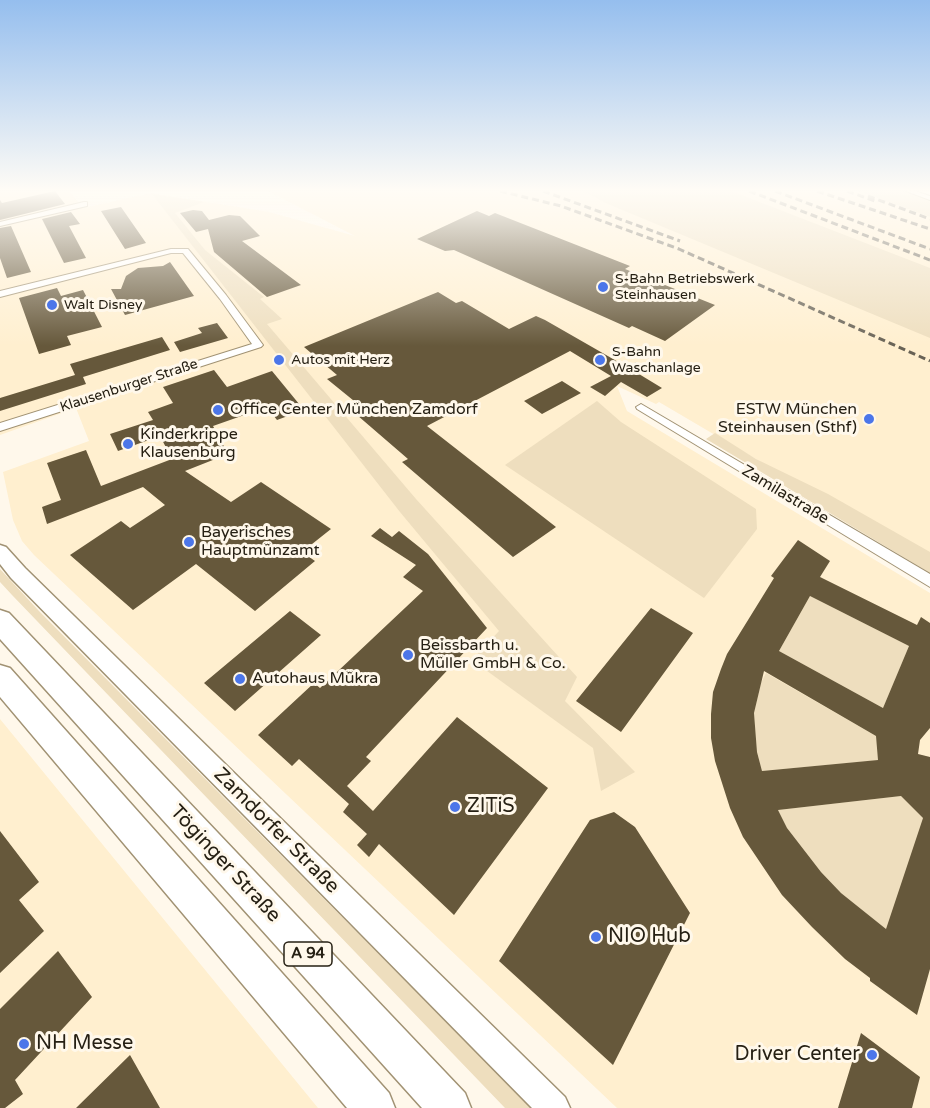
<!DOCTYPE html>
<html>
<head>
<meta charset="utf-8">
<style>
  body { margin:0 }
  canvas { display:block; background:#fff8eb }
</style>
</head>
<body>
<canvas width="930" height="1108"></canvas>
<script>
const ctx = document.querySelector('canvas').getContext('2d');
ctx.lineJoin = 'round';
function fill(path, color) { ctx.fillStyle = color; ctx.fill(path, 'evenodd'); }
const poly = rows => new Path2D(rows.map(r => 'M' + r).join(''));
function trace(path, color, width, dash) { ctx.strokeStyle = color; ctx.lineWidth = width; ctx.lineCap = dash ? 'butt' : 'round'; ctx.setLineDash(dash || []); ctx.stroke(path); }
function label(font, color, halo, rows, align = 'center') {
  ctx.font = font + ' "Varela Round",sans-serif'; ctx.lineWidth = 6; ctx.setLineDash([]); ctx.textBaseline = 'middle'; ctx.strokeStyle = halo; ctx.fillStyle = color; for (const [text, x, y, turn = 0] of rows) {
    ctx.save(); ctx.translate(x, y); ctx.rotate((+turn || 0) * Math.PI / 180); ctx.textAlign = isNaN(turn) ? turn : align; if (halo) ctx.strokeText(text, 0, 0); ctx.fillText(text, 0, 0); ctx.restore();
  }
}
const built = poly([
  [0,191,69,191,83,208,151,193,269,212,355,236,268,191,858,191,930,217,930,559,902,545,659,402,656,404,617,386,627,411,930,593,930,1108,617,1108,34,555,22,541,13,520,3,472,89,441,76,408,0,435],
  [0,719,318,1108,0,1108]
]);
const green = poly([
  [583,191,731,191,930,268,930,338,608,204],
  [858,191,903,191,930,200,930,217],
  [152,194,204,202,175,213,205,250,264,297,260,299,282,319,267,324,416,499,577,677,565,701,635,772,601,791,593,748,472,660,499,631,400,512],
  [597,401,621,422,756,509,757,529,704,598,505,465],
  [715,433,756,459,828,494,930,552,930,573,706,439],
  [0,569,39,611,531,1108,505,1108,12,595,0,582],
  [810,596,909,646,883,708,779,651],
  [766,673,876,736,880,760,762,771,757,752,754,713,761,683],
  [901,796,923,818,886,929,841,893,821,872,787,828,778,810]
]);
const building = poly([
  [55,191,65,204,0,220,0,200,2,203],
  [121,207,137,230,146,243,125,249,101,211],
  [193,210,202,211,209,220,229,215,240,216,260,236,242,241,301,285,267,297,214,252,208,229,196,232,180,213],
  [477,211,489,216,495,213,630,266,625,269,715,305,665,341,632,326,629,328,454,250,445,251,417,239],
  [71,212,80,224,69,226,86,258,64,263,42,219],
  [11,226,31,272,7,278,0,258,0,228],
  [170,262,194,296,125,315,111,289,121,289,126,276,138,268,163,266],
  [57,288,61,296,83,290,102,327,67,336,71,345,39,354,19,298],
  [438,292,456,303,462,301,509,329,536,316,545,320,627,367,636,362,640,366,634,371,662,388,647,397,621,382,605,396,590,387,611,376,570,351,427,426,556,527,513,557,402,462,408,459,350,409,359,405,327,379,337,375,304,347],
  [217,323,228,338,180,352,174,342,202,333,198,328],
  [162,337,170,350,83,377,86,384,0,411,0,398,75,375,70,364],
  [214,370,227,387,272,371,304,410,277,420,267,407,213,426,228,454,185,471,231,502,261,482,331,529,302,552,315,561,255,611,196,564,133,610,70,555,121,521,130,528,165,505,143,487,47,524,42,507,61,500,47,463,86,450,101,486,172,459,160,436,118,451,110,434,153,420,148,412,173,403,163,387],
  [562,381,581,393,542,414,524,401],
  [380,528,392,537,399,531,428,554,487,628,366,757,371,761,347,786,373,811,457,717,548,788,454,915,379,844,369,857,357,845,367,834,343,812,349,804,299,759,292,766,258,735,314,683,320,688,423,591,403,577,416,565,371,536],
  [798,540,830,561,820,577,917,625,921,617,930,623,930,728,920,740,918,754,930,757,930,969,917,1015,870,981,870,978,845,959,812,927,782,895,743,837,730,808,715,761,711,738,711,714,713,692,721,669,727,654,774,578,771,576],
  [810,596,909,646,883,708,779,651],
  [764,671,876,736,878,760,762,771,757,752,754,713],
  [901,796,923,818,886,929,841,893,821,872,787,828,778,810],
  [651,608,693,633,621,732,576,701],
  [290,611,321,635,235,711,204,683],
  [614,812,635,827,690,913,613,1065,499,961,590,820],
  [0,831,39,882,19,900,44,931,0,973],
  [58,951,92,997,15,1080,23,1094,5,1108,0,1108,0,1009],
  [861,1033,920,1077,912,1108,838,1108],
  [130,1055,160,1108,76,1108]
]);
const street = poly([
  [906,191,915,191,930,196,930,200,906,191],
  [84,202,87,202,87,206,0,226,0,222,84,202],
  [171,249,188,249,226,295,263,345,261,347,0,431,0,423,252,344,220,299,183,253,171,253,0,297,0,291,171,249],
  [641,404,930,574,930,587,637,409,636,407,641,404]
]);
const secondary = poly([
  [0,545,6,547,25,568,565,1097,570,1108,532,1108,11,578,0,564,0,545]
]);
const highway = poly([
  [0,610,9,613,465,1093,471,1108,422,1108,0,639,0,610],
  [0,665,10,668,389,1093,395,1108,347,1108,0,697,0,665]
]);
const rail = poly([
  [500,191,561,206,679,249,930,361],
  [543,191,680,241],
  [749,191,930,260],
  [775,191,930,249],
  [817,191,930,229],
  [847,191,875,201],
  [868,196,930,219]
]);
const markers = [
  [603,287,6,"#4c76e9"],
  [52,305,6,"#4c76e9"],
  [279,360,6,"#4c76e9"],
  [600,360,6,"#4c76e9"],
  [218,410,6,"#4c76e9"],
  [869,419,6,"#4c76e9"],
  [128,444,6,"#4c76e9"],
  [189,542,6,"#4c76e9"],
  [408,655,6,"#4c76e9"],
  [240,679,6,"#4c76e9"],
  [455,807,6,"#4c76e9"],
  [596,937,6,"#4c76e9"],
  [24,1044,6,"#4c76e9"],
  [872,1055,6,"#4c76e9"]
];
const farPoinames = [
  ["S-Bahn Betriebswerk",615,279],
  ["Steinhausen",615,295],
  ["Walt Disney",64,305],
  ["S-Bahn",612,352],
  ["Waschanlage",612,368],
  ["Autos mit Herz",291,360]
];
const farStreetnames = [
  ["Klausenburger Straße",129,386,-18]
];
const shields = [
  [308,954,48]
];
const shieldNames = [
  ["A 94",308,954]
];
const poiNames = [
  ["Office Center München Zamdorf",230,410],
  ["ESTW München",857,410,"right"],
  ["Steinhausen (Sthf)",857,428,"right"],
  ["Kinderkrippe",140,435],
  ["Klausenburg",140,453],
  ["Bayerisches",201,533],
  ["Hauptmünzamt",201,551],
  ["Beissbarth u.",420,646],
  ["Müller GmbH & Co.",420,664],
  ["Autohaus Mükra",252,679]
];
const streetNames = [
  ["Zamilastraße",785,495,31]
];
const nearPoinames = [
  ["ZITiS",467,807],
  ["NIO Hub",608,937],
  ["NH Messe",36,1044],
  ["Driver Center",860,1055,"right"]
];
const nearStreetnames = [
  ["Zamdorfer Straße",276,831,45],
  ["Töginger Straße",225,864,47]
];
fill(built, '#ffefcf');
fill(green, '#eedebe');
fill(building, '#66583b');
trace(street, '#a19273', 2);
trace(secondary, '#a19273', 3);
trace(highway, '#a19273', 3);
fill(street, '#fff');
fill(secondary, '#fff');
fill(highway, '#fff');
trace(rail, '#686255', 3, [7, 4]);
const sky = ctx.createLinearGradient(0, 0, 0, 346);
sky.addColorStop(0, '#95beee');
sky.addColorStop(0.55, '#fffcf6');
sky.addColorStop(1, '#fffcf600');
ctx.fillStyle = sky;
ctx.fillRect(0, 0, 930, 346);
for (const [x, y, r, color] of markers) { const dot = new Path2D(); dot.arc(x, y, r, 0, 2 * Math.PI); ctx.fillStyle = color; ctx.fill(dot); trace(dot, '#fff8eb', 2); }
label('14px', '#262014', '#fff8eb', farPoinames, 'left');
label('14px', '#262014', '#fff8eb', farStreetnames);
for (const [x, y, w] of shields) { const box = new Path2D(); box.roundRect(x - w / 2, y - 12, w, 24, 4.5); ctx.fillStyle = '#fff8eb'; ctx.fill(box); trace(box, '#262014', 1.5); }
label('bold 15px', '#262014', null, shieldNames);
label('16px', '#262014', '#fff8eb', poiNames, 'left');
label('16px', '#262014', '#fff8eb', streetNames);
label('20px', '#262014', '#fff8eb', nearPoinames, 'left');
label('20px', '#262014', '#fff8eb', nearStreetnames);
</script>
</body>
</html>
